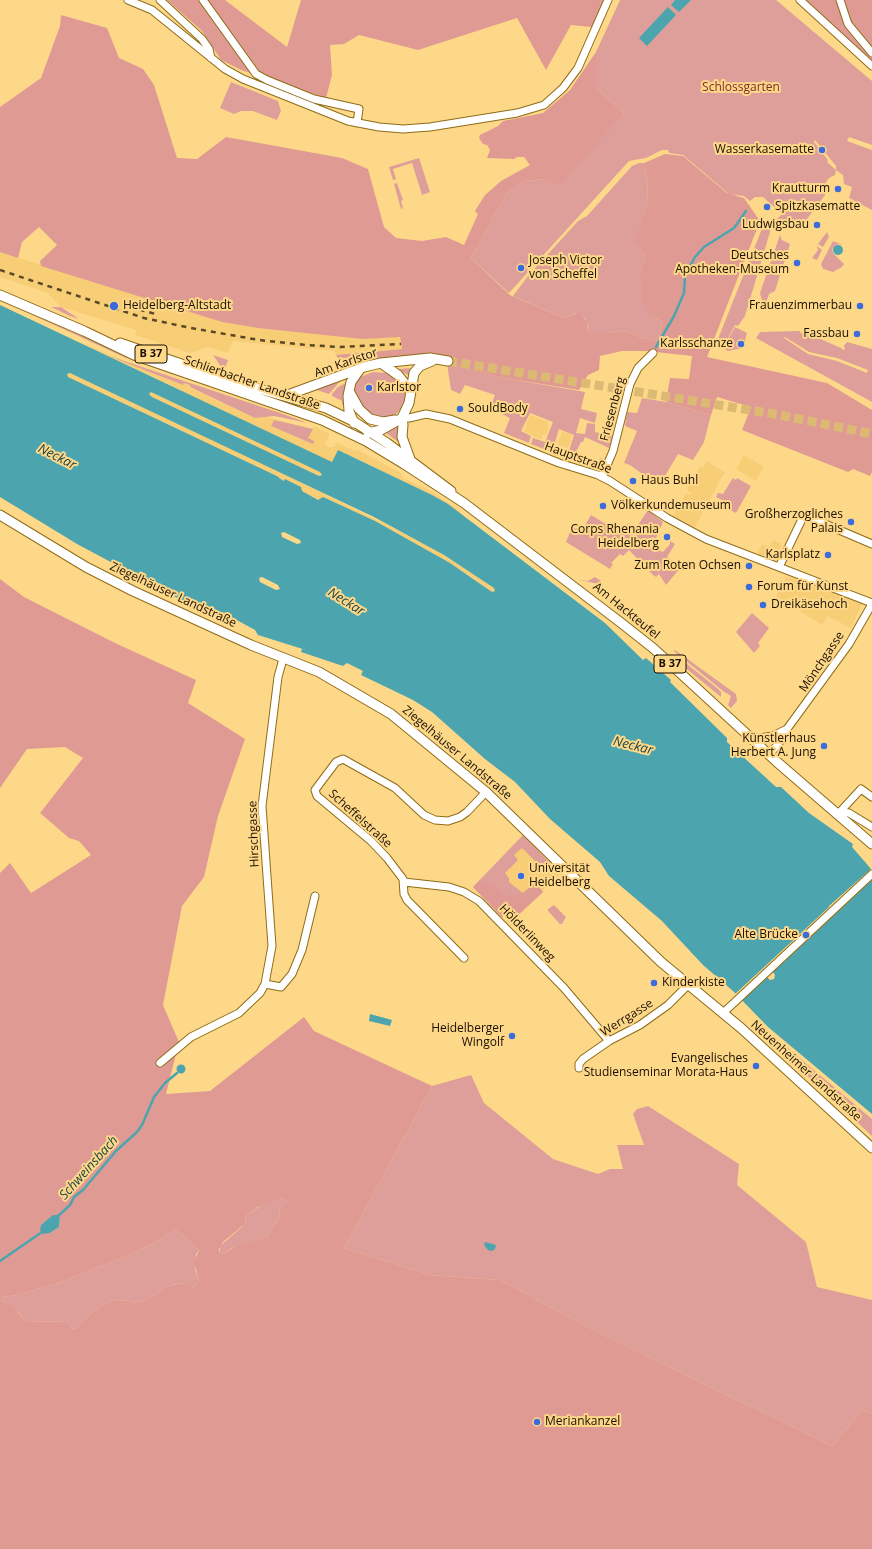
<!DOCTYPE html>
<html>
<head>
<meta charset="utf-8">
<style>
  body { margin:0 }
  canvas { display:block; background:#fed889 }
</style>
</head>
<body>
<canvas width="872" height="1549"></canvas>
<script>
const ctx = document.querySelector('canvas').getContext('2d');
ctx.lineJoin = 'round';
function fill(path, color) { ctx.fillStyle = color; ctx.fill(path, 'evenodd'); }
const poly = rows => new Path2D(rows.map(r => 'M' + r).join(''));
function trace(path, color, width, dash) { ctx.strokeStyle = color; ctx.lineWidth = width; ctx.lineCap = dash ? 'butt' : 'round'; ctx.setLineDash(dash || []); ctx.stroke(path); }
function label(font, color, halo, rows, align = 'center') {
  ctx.font = font + ' "Open Sans",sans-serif'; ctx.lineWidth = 4; ctx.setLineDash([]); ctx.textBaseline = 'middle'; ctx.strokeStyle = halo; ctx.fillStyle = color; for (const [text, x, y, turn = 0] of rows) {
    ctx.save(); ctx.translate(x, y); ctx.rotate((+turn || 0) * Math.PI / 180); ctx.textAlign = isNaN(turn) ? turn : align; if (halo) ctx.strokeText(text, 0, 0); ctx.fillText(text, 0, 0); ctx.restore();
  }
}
const built = poly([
  [0,252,222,322,258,328,362,339,399,336,402,349,336,355,334,351,233,341,228,353,208,347,190,353,135,335,136,330,61,307,48,293,0,277],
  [75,340,182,385,184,382,191,385,190,388,255,418,267,417,312,429,314,426,330,434,325,444,328,447,334,447,336,442,354,451,358,450,401,473,403,478,433,492,462,512,460,513,432,495,338,450,332,463,300,462,321,472,320,476,292,478,425,544,470,572,494,588,495,591,492,592,470,576,322,498,318,500,307,494,285,479,284,481,278,478,279,477,68,377,67,374,69,373,167,404,152,397,149,393,152,392,169,400,183,391],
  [530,415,548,422,547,426,549,428,546,435,543,434,542,438,539,439,524,431],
  [562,431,572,435,570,440,572,440,567,448,557,444],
  [744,455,764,467,756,481,736,469],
  [707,461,725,473,718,482,719,483,695,527,673,516,680,501,682,502,686,494,690,495,691,493,687,490,700,466,703,468],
  [773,540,782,544,774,562,757,555,762,544,769,547],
  [786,576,862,604,851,628,827,616,822,625,776,597],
  [523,835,561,873,516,917,509,910,502,917,473,887]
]);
const green = poly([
  [620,0,776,0,872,81,872,145,849,137,847,141,872,150,872,210,849,198,852,187,844,184,843,175,836,170,835,175,829,178,825,184,825,195,801,227,796,223,788,221,775,230,773,223,782,214,763,197,755,197,750,201,744,196,729,194,683,155,669,153,668,150,662,150,646,158,629,161,509,293,471,258,507,193,525,181,545,179,624,113,596,88,596,52],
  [815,140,836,166,836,170,827,162,828,160,814,142],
  [231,82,278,101,281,111,277,120,253,111,241,111,234,114,220,108],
  [419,158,430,192,422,195,412,163,393,169,396,179,393,180,389,167],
  [639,163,644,163,647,174,648,202,636,240,645,256,640,272,650,315,663,322,658,341,640,337,629,332,622,331,611,333,587,333,588,327,585,318,576,313,564,318,513,296,528,276,578,221,587,216,632,166],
  [397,183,403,200,401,201,403,208,401,209,394,184],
  [765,221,768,223,770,232,745,316,738,326,735,325,726,342,716,344],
  [827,232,829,237,823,247,818,244],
  [780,235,782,240,790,244,775,291,769,294,766,303,763,304,760,293],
  [833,241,843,245,838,244,832,249,833,253,844,264,842,267,833,272,823,269,821,264],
  [817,246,822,250,817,260,812,258,818,250],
  [0,300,145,364,283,410,166,372,124,357],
  [51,307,61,307,79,319,70,316],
  [735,327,747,333,743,348,728,351,719,346,726,343],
  [800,331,801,334,804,332,841,348,843,350,845,349,844,346,847,342,872,349,872,402,756,338,760,332],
  [785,337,809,352,837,358,868,370,867,373,837,361,808,354,784,338],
  [213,355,228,360,224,371],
  [109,356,283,414,308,423,274,416,255,418,190,387,190,385,184,383,183,385],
  [447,364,504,378,585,392,581,409,597,413,595,423,580,418,576,433,585,434,587,423,595,424,595,432,612,436,609,448,585,437,583,442,581,442,575,454,569,451,574,435,559,429,554,446,578,457,598,463,600,458,607,460,602,471,531,444,533,438,545,442,553,422,530,413,521,431,531,436,529,443,504,433,510,418,490,408,495,395,465,385,460,394,451,390],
  [413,368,408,375,397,369,398,369],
  [373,372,386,373,394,376,405,391,406,398,403,407,393,417,378,419,364,412,354,393,356,380,360,377],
  [342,379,329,394,317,390],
  [346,383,343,404,342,405,342,401,332,396,332,394,338,387],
  [642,398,666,402,711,415,704,442,693,460,678,454,659,486,630,465,624,463,637,431,625,426,627,412,637,413],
  [274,420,313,429,308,438,314,441,314,443,313,444,271,426],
  [398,426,399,441,397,441,386,433],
  [733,478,736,480,737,478,751,486,736,513,722,506,722,500,716,497,718,493,723,494],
  [648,510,663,522,656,538,652,537,648,545,663,552,670,544,670,541,675,544,667,557,681,567,666,585,659,574,656,577,652,574,629,550,623,556,620,554,611,563,613,564,610,569,566,542,572,527,576,529,579,525,584,527,591,515,622,534,628,523,636,528],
  [595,577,601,581,599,584,579,580,588,581],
  [752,613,769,628,758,643,760,646,754,653,736,632],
  [675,650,736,694,737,701,731,708,728,705,731,696,723,691,674,651],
  [678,657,717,688,721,692,721,697,676,660],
  [523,835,552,865,548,869,542,868,522,848,514,855,518,860,505,873,509,878,509,882,523,893,535,883,543,892,516,917,509,910,502,917,473,887],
  [554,905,566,917,562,924,560,924,548,911,548,909],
  [756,1028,765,1034,771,1034,872,1119,872,1136],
  [471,1075,484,1103,553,1159,598,1174,610,1169,623,1169,617,1145,644,1145,633,1114,637,1109,648,1106,739,1164,737,1185,806,1242,817,1287,872,1300,872,1414,862,1410,832,1446,595,1331,500,1280,430,1275,344,1248,432,1086],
  [282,1198,287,1201,280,1209,279,1218,268,1236,232,1248,223,1254,220,1253,220,1246,243,1226,246,1221,245,1217,248,1214,262,1205],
  [175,1229,199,1250,196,1254,195,1269,199,1281,193,1288,185,1283,171,1285,144,1301,134,1303,130,1301,115,1300,109,1302,89,1315,77,1328,73,1329,67,1322,25,1321,18,1312,1,1300,1,1297,17,1295,58,1283,122,1258,154,1243]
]);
const forest = poly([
  [167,0,225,0,287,47,301,0,604,0,592,27,571,25,546,70,517,18,418,50,359,35,344,44,330,45,332,75,326,98,241,70,221,60,202,31],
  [806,0,872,0,872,62,833,26],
  [61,15,107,28,119,58,143,69,154,85,177,158,197,159,226,137,342,158,368,169,384,227,396,238,422,241,446,237,464,245,478,214,475,211,485,195,501,181,530,165,524,157,517,157,514,159,487,158,490,150,487,145,483,144,479,138,480,135,498,126,503,121,543,113,570,90,596,52,596,88,624,113,560,186,545,179,525,181,507,193,471,258,510,295,564,318,577,313,581,314,587,322,588,333,611,333,622,331,629,332,640,337,658,341,663,322,650,315,643,302,640,272,645,256,635,240,648,202,647,174,644,163,665,154,683,156,727,193,744,198,760,221,707,357,827,383,872,410,872,472,870,476,853,469,848,472,742,430,751,407,717,397,711,415,666,402,670,378,689,379,692,356,646,351,622,351,600,356,599,370,588,375,579,390,504,378,447,364,448,358,408,355,371,361,365,357,338,358,336,355,402,349,400,337,362,339,258,328,222,322,41,266,40,261,57,245,39,227,22,242,18,258,0,252,0,107,41,78,60,26],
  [0,579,24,597,115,643,196,680,188,703,245,739,218,816,204,877,182,906,163,1005,179,1042,166,1094,210,1091,304,1017,314,1031,432,1086,344,1248,430,1275,500,1280,595,1331,832,1446,862,1410,872,1414,872,1549,0,1549,0,873,10,863,31,893,91,855,79,841,69,838,40,813,83,758,65,747,27,749,0,788],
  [282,1198,287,1201,280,1209,279,1218,268,1236,236,1246,223,1254,220,1253,219,1249,223,1242,246,1223,245,1217,248,1214,258,1207],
  [54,1215,60,1218,59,1227,50,1233,41,1233,41,1225],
  [175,1229,199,1250,194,1262,199,1281,193,1288,186,1283,171,1285,144,1301,134,1303,130,1301,115,1300,109,1302,89,1315,77,1328,73,1329,67,1322,25,1321,15,1309,1,1300,1,1297,17,1295,58,1283,122,1258,154,1243],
  [480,880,498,887,503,893,510,896,523,893,535,883,543,892,516,917,509,910,502,917,473,887]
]);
const water = poly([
  [675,0,691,0,679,12,671,5],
  [668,7,676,15,647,46,639,38],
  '833 250a5 5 0 1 1 10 0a5 5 0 1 1-10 0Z',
  [0,305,332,462,338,450,432,495,448,504,605,623,643,660,646,658,671,680,670,682,727,738,727,742,776,787,781,787,809,813,853,844,852,847,872,870,872,1114,768,1027,733,991,703,965,662,921,609,876,600,862,550,819,515,782,485,759,432,712,413,700,361,675,363,671,347,663,343,666,301,652,302,649,309,651,258,635,255,630,222,612,219,616,213,614,215,609,205,607,175,593,195,603,194,606,157,588,158,584,139,575,137,576,77,544,0,497],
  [70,373,374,517,444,555,494,588,495,591,492,592,450,563,375,521,323,497,318,500,302,491,301,487,285,479,284,481,279,478,279,477,68,377,67,374],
  [151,392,320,472,322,475,319,476,152,397,149,394],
  [284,532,300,540,301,543,297,544,282,537,281,533],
  [262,577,278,585,280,589,276,590,260,582,259,578],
  [370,1014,392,1020,390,1026,369,1021],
  '176.5 1069a4.5 4.5 0 1 1 9 0a4.5 4.5 0 1 1-9 0Z',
  [53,1215,57,1215,60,1218,59,1227,50,1233,43,1234,40,1230,41,1225],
  [485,1242,496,1245,495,1249,492,1251,488,1250,484,1245]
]);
const pier = poly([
  [872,868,872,880,773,972,775,975,774,979,770,980,767,977,740,1002,734,995,829,907,829,906]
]);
const stream = poly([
  [656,347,674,316,684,293,685,275,695,257,704,247,734,228,746,211],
  [56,1218,70,1205,74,1197,83,1190,116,1151,137,1132,142,1125,154,1097,165,1083,177,1073],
  [0,1261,42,1232]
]);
const majorTunnel = poly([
  [448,361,780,415,872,434]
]);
const minor = poly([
  [128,0,152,10,225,69,243,79,348,121,379,127,403,129,430,127,517,113,544,105,563,88,578,68,608,0],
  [160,0,202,39,209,49,211,58],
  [203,0,256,74,267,80,314,99,359,109,357,123],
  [800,0,872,66],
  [840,0,848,24,872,53],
  [402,418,409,418,426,414,450,419,559,463,598,475,610,481,667,518,706,539,872,603],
  [602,477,613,451,630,384,638,368,653,353],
  [779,567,804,515,872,544],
  [751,739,773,736,787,729],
  [769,755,787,733,787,729,849,644,872,604],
  [837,815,861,789,872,797],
  [837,815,843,812,849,813,872,827],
  [404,882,449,887,464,892,479,901,564,988,609,1041],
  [464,958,407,900,404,894,403,879,387,858,371,841,317,796,315,790,336,762,343,759,395,788,424,815,435,820,448,821,460,817,467,812,486,792],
  [265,984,281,987,292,974,302,950,315,896],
  [723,1013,872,874],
  [160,1063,191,1037,239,1013,260,993,265,984,272,946,262,806,278,677,283,659],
  [579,1068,579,1064,583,1059,609,1041,640,1025,668,1005,688,985]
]);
const major = poly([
  [0,295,84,331,134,355,322,420,366,441,404,464,464,503,620,622,653,648,777,762,872,844],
  [120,343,228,380,326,408,353,421,387,443,451,491],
  [381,363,398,375,410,390],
  [349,391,359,409,370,419,383,422,395,420],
  [285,396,364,367,381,363,430,358,448,361],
  [402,418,403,425,402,437,410,459],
  [354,423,349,411,348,396,351,382,360,369],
  [368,433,381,430,402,418,409,403,414,373,420,366,432,361],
  [0,515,86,567,133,591,251,645,319,672,391,714,486,792,661,962,741,1028,872,1148]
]);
const rail = poly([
  [0,270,144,318,191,328,259,340,306,345,340,347,401,344],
  [130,307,159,315]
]);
const markers = [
  [822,150,4,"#3c6bdc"],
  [838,189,4,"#3c6bdc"],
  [767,207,4,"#3c6bdc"],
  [817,225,4,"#3c6bdc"],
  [797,263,4,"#3c6bdc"],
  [521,268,4,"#3c6bdc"],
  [114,306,5,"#3c6bdc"],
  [860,306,4,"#3c6bdc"],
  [857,334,4,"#3c6bdc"],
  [741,344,4,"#3c6bdc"],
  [369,388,4,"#3c6bdc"],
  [460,409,4,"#3c6bdc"],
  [633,481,4,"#3c6bdc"],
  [603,506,4,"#3c6bdc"],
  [851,522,4,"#3c6bdc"],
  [667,537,4,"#3c6bdc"],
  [828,555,4,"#3c6bdc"],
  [749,566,4,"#3c6bdc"],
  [749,587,4,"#3c6bdc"],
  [763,605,4,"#3c6bdc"],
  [824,746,4,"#3c6bdc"],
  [521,876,4,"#3c6bdc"],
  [806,935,4,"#3c6bdc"],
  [654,983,4,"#3c6bdc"],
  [512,1036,4,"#3c6bdc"],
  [756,1066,4,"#3c6bdc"],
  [537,1422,4,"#3c6bdc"]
];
const shields = [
  [151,354,32],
  [670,664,32]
];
const shieldNames = [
  ["B 37",151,354],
  ["B 37",670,664]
];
const parkNames = [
  ["Schlossgarten",741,88]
];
const poiNames = [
  ["Wasserkasematte",814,150],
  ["Krautturm",830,189],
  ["Spitzkasematte",775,207,"left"],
  ["Ludwigsbau",809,225],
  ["Deutsches",789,256],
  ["Apotheken-Museum",789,270],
  ["Joseph Victor",529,261,"left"],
  ["von Scheffel",529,275,"left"],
  ["Heidelberg-Altstadt",123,306,"left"],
  ["Frauenzimmerbau",852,306],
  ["Fassbau",849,334],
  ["Karlsschanze",733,344],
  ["Karlstor",377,388,"left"],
  ["SouldBody",468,409,"left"],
  ["Haus Buhl",641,481,"left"],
  ["Völkerkundemuseum",611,506,"left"],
  ["Großherzogliches",843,515],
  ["Palais",843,529],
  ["Corps Rhenania",659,530],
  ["Heidelberg",659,544],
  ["Karlsplatz",820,555],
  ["Zum Roten Ochsen",741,566],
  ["Forum für Kunst",757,587,"left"],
  ["Dreikäsehoch",771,605,"left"],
  ["Künstlerhaus",816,739],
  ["Herbert A. Jung",816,753],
  ["Universität",529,869,"left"],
  ["Heidelberg",529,883,"left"],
  ["Alte Brücke",798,935],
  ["Kinderkiste",662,983,"left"],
  ["Heidelberger",504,1029],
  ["Wingolf",504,1043],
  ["Evangelisches",748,1059],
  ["Studienseminar Morata-Haus",748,1073],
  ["Meriankanzel",545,1422,"left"]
];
const streetNames = [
  ["Am Karlstor",346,363,-19],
  ["Schlierbacher Landstraße",252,383,19],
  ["Friesenberg",613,409,-75],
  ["Hauptstraße",578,458,20],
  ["Ziegelhäuser Landstraße",173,595,25],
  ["Am Hackteufel",626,611,39],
  ["Mönchgasse",822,662,-56],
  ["Ziegelhäuser Landstraße",457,753,40],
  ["Scheffelstraße",360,819,42],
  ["Hirschgasse",254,834,-92],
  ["Hölderlinweg",527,933,46],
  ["Werrgasse",627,1018,-32],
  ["Neuenheimer Landstraße",806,1071,42]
];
const waterNames = [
  ["Neckar",57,457,27],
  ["Neckar",346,602,32],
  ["Neckar",633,746,14],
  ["Schweinsbach",89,1168,-48]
];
fill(built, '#f7cd76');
fill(green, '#de9f9a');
fill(forest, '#e09a94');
fill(water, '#4ca5ae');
fill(pier, '#fed889');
trace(stream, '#4ca5ae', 2.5);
trace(majorTunnel, '#dcba74', 9, [9, 4.5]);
trace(minor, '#8f6c16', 9);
trace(major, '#8f6c16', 11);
trace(minor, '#fff', 7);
trace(major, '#fff', 9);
trace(rail, '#5b4827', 2.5, [5, 5]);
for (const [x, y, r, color] of markers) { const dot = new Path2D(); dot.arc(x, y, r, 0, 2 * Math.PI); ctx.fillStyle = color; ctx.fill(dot); trace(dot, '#fed889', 1.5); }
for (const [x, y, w] of shields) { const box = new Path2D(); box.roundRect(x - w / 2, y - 9, w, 18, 3); ctx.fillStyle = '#fed889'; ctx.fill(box); trace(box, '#1a0f00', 1); }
label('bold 11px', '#1a0f00', null, shieldNames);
label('12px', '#7e2b2a', '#fed889', parkNames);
label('12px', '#1a0f00', '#fed889', poiNames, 'right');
label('12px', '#1a0f00', '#fed889', streetNames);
label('italic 13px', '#1b4448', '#fed889', waterNames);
</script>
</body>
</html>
